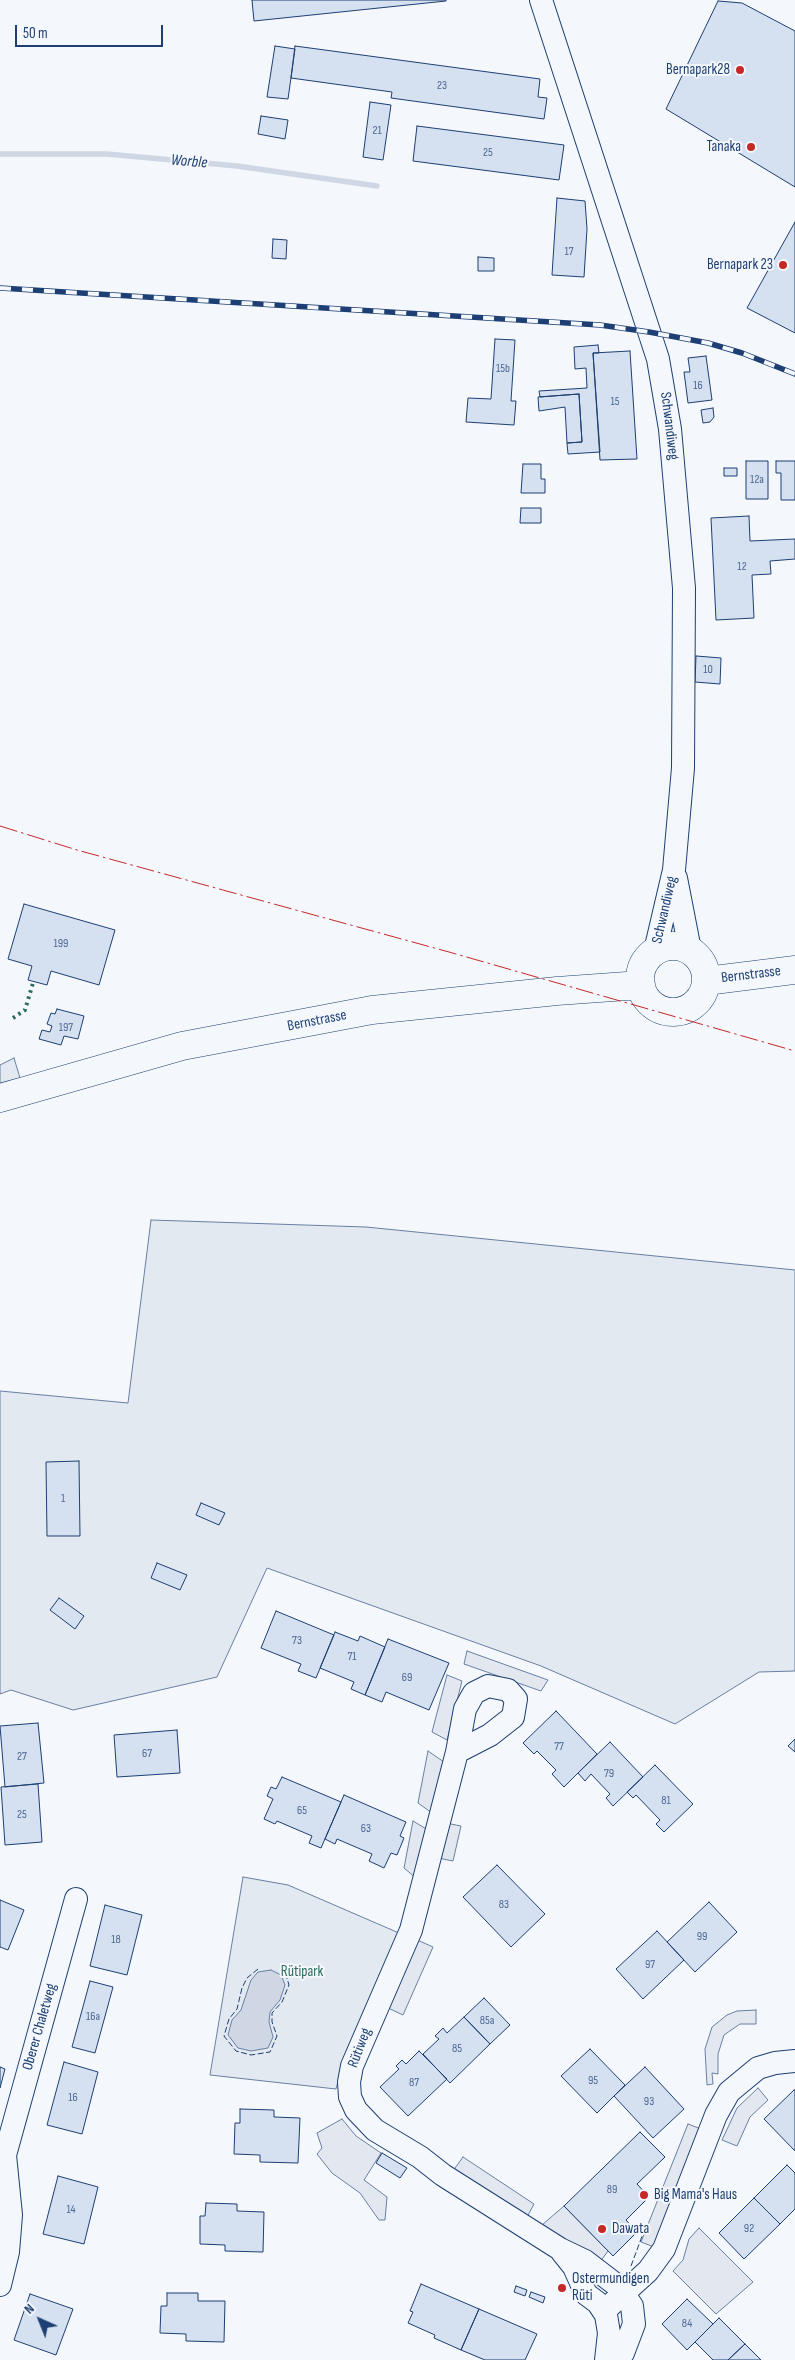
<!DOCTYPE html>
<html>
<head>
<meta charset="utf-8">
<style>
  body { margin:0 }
  #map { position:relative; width:795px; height:2360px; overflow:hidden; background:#f4f7fb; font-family:"Sofia Sans Condensed",sans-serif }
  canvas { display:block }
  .north { position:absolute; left:15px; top:2295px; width:50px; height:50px; -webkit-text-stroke:4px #f4f7fb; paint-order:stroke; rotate:316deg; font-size:14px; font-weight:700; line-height:20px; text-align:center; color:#1d3f73 }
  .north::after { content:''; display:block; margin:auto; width:18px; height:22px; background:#1d3f73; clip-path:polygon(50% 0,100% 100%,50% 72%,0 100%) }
  .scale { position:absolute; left:15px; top:25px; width:148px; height:22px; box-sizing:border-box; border:2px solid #1d3f73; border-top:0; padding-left:6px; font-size:15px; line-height:18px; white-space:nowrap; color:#1d3f73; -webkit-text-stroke:4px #f4f7fb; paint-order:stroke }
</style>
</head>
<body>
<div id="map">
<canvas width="795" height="2360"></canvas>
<div class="north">N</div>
<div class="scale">50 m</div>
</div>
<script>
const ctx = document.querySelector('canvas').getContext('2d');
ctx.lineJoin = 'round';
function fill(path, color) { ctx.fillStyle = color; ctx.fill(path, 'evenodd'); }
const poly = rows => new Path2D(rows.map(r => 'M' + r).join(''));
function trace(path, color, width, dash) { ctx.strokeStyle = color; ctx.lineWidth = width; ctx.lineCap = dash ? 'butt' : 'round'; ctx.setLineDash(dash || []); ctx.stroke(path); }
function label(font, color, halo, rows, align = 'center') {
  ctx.font = font + ' "Sofia Sans Condensed",sans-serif'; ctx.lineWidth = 4; ctx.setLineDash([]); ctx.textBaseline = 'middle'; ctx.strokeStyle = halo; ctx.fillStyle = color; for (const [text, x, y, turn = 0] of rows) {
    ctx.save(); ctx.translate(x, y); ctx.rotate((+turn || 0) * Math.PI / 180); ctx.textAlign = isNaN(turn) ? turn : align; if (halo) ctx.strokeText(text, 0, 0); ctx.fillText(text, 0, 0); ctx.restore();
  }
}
const green = poly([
  [14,1058,20,1078,0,1083,0,1065,14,1058],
  [151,1220,366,1227,795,1270,795,1671,759,1672,675,1724,541,1666,267,1568,217,1677,73,1710,11,1690,0,1694,0,1391,128,1403,151,1220],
  [243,1877,288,1885,399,1933,344,2059,336,2089,210,2075,243,1877]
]);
const parking = poly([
  [467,1651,548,1680,541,1691,464,1664,467,1651],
  [447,1675,462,1681,447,1740,432,1732,447,1675],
  [428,1751,444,1762,432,1813,418,1803,428,1751],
  [413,1821,428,1830,416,1878,404,1868,413,1821],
  [446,1823,461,1826,453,1861,438,1858,446,1823],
  [415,1939,433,1947,403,2015,386,2007,415,1939],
  [756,2010,756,2024,740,2024,724,2035,718,2054,718,2074,712,2073,713,2084,707,2085,705,2049,712,2027,727,2015,737,2011,756,2010],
  [758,2088,768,2100,750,2117,737,2146,722,2140,737,2108,758,2088],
  [342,2119,356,2136,381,2153,364,2180,387,2197,385,2220,379,2220,360,2193,332,2173,317,2154,322,2148,317,2133,342,2119],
  [688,2124,701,2129,654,2247,641,2242,688,2124],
  [463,2157,534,2204,527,2217,453,2171,463,2157],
  [564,2206,608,2251,600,2262,542,2225,564,2206],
  [699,2228,753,2282,716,2314,673,2271,683,2260,689,2239,699,2228]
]);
const water = poly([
  [271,1970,281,1975,285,1985,280,2000,270,2012,269,2022,273,2037,268,2048,251,2051,238,2048,228,2035,232,2020,241,2010,251,1980,258,1972,271,1970]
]);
const stream = poly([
  [0,154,107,154,237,166,377,186]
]);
const building = poly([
  [252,0,446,0,446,1,254,21,252,0],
  [718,1,742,3,795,31,795,187,666,109,718,1],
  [275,46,295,49,288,99,267,97,275,46],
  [295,46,540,79,538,97,547,98,544,119,391,98,392,92,291,78,295,46],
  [370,102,391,105,383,160,363,157,370,102],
  [261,116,288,120,285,139,258,134,261,116],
  [417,126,564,145,559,180,413,161,417,126],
  [557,198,585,201,587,229,584,277,552,275,557,198],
  [795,222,795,333,747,308,795,222],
  [273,239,287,240,286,259,272,258,273,239],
  [478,257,494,258,494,271,478,271,478,257],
  [495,339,515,340,511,401,516,401,514,425,466,422,468,398,491,399,495,339],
  [598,345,599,353,593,353,600,452,568,454,567,443,582,442,579,394,540,397,539,391,587,388,586,368,575,369,574,347,598,345],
  [630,351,637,459,600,460,593,353,630,351],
  [706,356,712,400,688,403,684,372,690,372,688,358,706,356],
  [579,394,582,442,567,443,565,407,539,411,538,397,579,394],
  [713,408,714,417,710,422,703,423,701,410,713,408],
  [746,461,768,461,768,499,746,499,746,461],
  [776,461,795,461,795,500,781,500,781,473,776,473,776,461],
  [523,464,541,464,541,479,545,479,545,493,521,493,523,464],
  [724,468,737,468,737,476,724,476,724,468],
  [521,508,541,508,541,523,520,523,521,508],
  [749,516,750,541,795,539,795,559,770,561,771,574,752,575,754,618,716,620,711,518,749,516],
  [696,656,721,658,720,684,695,682,696,656],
  [24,904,115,930,99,985,51,971,47,985,28,980,32,966,8,959,24,904],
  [57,1009,84,1016,78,1039,64,1036,61,1045,39,1039,42,1030,50,1032,52,1026,47,1024,51,1013,55,1014,57,1009],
  [79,1461,80,1536,47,1536,46,1462,79,1461],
  [201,1503,225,1513,219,1525,196,1515,201,1503],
  [157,1563,187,1575,180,1590,151,1578,157,1563],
  [59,1598,84,1616,75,1629,50,1610,59,1598],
  [276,1611,334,1635,316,1678,298,1671,301,1664,261,1648,276,1611],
  [335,1632,358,1641,360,1636,385,1647,365,1695,351,1689,354,1682,320,1668,335,1632],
  [388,1639,449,1663,429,1710,386,1692,382,1702,365,1695,388,1639],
  [556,1711,597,1754,564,1787,552,1774,556,1770,537,1751,534,1754,523,1743,556,1711],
  [38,1723,44,1783,5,1787,0,1726,38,1723],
  [177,1730,180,1773,117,1777,114,1735,177,1730],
  [795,1739,795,1752,788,1746,795,1739],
  [610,1742,643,1777,613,1806,606,1798,610,1794,591,1774,585,1781,578,1773,610,1742],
  [655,1765,693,1804,664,1832,656,1824,660,1820,636,1795,633,1798,627,1792,655,1765],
  [282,1777,341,1802,321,1848,309,1843,312,1836,277,1821,275,1824,264,1819,273,1799,267,1796,271,1787,276,1789,282,1777],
  [38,1784,42,1842,5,1845,1,1787,38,1784],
  [344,1795,406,1822,400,1836,404,1838,397,1855,391,1853,384,1868,369,1861,372,1854,337,1839,335,1844,325,1839,344,1795],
  [497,1865,545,1914,511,1947,463,1897,497,1865],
  [0,1900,24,1910,8,1950,0,1947,0,1900],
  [709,1902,737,1932,695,1972,667,1942,709,1902],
  [105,1905,142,1915,127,1975,90,1966,105,1905],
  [657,1931,684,1960,643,1999,616,1969,657,1931],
  [90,1981,113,1987,95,2053,72,2047,90,1981],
  [484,1998,510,2025,490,2044,464,2017,484,1998],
  [464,2017,490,2044,450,2083,423,2054,439,2039,435,2036,443,2028,447,2033,464,2017],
  [590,2049,625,2085,597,2113,561,2076,590,2049],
  [419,2051,447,2079,408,2116,380,2087,399,2069,396,2066,402,2060,406,2064,419,2051],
  [64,2062,98,2072,82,2134,47,2125,64,2062],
  [0,2067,5,2069,0,2088,0,2067],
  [645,2067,684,2109,653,2138,614,2096,645,2067],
  [794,2090,795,2090,795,2151,764,2119,794,2090],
  [240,2109,274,2110,274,2117,300,2118,298,2163,260,2162,260,2155,234,2154,235,2123,240,2123,240,2109],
  [640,2132,665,2157,637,2184,649,2197,626,2220,637,2232,613,2256,564,2206,640,2132],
  [382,2153,407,2168,400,2178,376,2163,382,2153],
  [787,2165,795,2173,795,2209,780,2224,754,2198,787,2165],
  [58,2176,98,2187,84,2244,43,2234,58,2176],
  [754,2198,780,2224,744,2259,719,2233,754,2198],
  [206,2203,237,2204,237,2211,264,2212,263,2252,225,2251,225,2245,200,2244,200,2216,205,2216,206,2203],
  [421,2284,479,2309,461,2350,434,2338,435,2335,408,2323,413,2312,410,2311,421,2284],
  [516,2286,527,2290,525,2296,514,2292,516,2286],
  [531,2292,545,2297,543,2303,529,2297,531,2292],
  [167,2293,198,2293,198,2301,225,2301,224,2342,186,2341,186,2334,160,2333,161,2306,167,2306,167,2293],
  [30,2294,73,2309,56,2355,14,2340,30,2294],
  [687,2299,713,2324,687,2350,662,2324,687,2299],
  [479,2309,537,2334,525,2360,485,2360,461,2350,479,2309],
  [719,2318,745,2344,728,2360,713,2360,695,2342,719,2318],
  [745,2344,761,2360,728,2360,745,2344]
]);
const minor = poly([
  [541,0,658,359,670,429,684,588,683,768,674,870,655,951],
  [676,878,690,950],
  [457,1752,465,1709,474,1693,488,1686,508,1690,516,1699,513,1717,490,1735,457,1752,411,1930,352,2066,349,2082,350,2097,356,2110,375,2130,420,2157,443,2175,560,2249,585,2261,619,2287,632,2306,634,2324,623,2353,617,2360],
  [562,2252,574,2267,586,2294,598,2303,606,2315,609,2333,606,2360],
  [0,2285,8,2252,11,2215,5,2155,76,1899],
  [604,2311,648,2271,664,2249,716,2115,729,2092,758,2068,775,2063,795,2061]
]);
const major = poly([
  '640 979a33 33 0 1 1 66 0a33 33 0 1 1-66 0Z',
  [706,981,795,970],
  [0,1098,182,1046,372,1010,557,991,641,985]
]);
const rail = poly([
  [0,288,600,325,649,332,708,343,742,353,795,374]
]);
const hedge = poly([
  [13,1018,25,1010,33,983]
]);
const fence = poly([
  [258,1969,247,1978,242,1988,237,2009,229,2019,224,2036,236,2051,251,2055,270,2052,277,2036,272,2022,272,2013,282,2002,289,1985,286,1975],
  [631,2266,644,2231]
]);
const power = poly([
  [0,826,77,850,449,952,795,1051]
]);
const markers = [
  [740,70,5,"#c62828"],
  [751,147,5,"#c62828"],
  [783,265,5,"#c62828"],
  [644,2195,5,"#c62828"],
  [602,2229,5,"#c62828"],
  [562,2288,5,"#c62828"]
];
const numberNames = [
  ["23",442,86],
  ["21",377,131],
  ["25",488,153],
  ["17",569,252],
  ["15b",503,369],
  ["16",698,386],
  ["15",615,402],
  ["12a",757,480],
  ["12",742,567],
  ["10",708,670],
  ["199",61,944],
  ["197",66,1028],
  ["1",63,1499],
  ["73",297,1641],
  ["71",352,1657],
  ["69",407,1678],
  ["77",559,1747],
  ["67",147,1754],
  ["27",22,1757],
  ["79",609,1774],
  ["81",666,1801],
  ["65",302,1811],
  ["25",22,1815],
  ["63",366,1829],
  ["83",504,1905],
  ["99",702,1937],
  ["18",116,1940],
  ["97",650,1965],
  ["16a",93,2017],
  ["85a",487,2021],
  ["85",457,2049],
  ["95",593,2081],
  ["87",414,2083],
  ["16",73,2098],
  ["93",649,2102],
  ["89",612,2190],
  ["14",71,2210],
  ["92",749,2229],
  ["84",687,2324]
];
const poiNames = [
  ["Bernapark28",730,70],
  ["Tanaka",741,147],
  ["Bernapark 23",773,265],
  ["Big Mama's Haus",654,2195,"left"],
  ["Dawata",612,2229,"left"],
  ["Ostermundigen",572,2279,"left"],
  ["Rüti",572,2296,"left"]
];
const streetNames = [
  ["Schwandiweg",669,426,83],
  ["Schwandiweg",665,910,-77],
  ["Bernstrasse",751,975,-7],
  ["Bernstrasse",317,1021,-11],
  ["Oberer Chaletweg",40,2027,-74],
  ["Rütiweg",360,2048,-69]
];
const parkNames = [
  ["Rütipark",302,1972]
];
const waterNames = [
  ["Worble",189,162,5]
];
fill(green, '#e3e9f0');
trace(green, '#687fa3', 1);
fill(parking, '#e3e8f0');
trace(parking, '#687fa3', 1);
fill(water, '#cfd7e4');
trace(water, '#687fa3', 1);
trace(stream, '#cfd7e4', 5.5);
fill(building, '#d5e0f0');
trace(building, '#1d3f73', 1);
trace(minor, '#1d3f73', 24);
trace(major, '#1d3f73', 29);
trace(minor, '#f4f7fb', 22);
trace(major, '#f4f7fb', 28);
trace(rail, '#1d3f73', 5.5);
trace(rail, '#f4f7fb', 4, [11]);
trace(hedge, '#2c6c60', 4, [2.5, 4]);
trace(fence, '#1d3f73', 1, [6, 2.5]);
trace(power, '#c62828', 1, [18, 4, 2.5, 4]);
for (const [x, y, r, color] of markers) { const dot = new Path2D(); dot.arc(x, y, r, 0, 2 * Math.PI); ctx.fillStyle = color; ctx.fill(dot); trace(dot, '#f4f7fb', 2); }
label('12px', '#4b6792', null, numberNames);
label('15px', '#1d3f73', '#f4f7fb', poiNames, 'right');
label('15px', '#1d3f73', '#f4f7fb', streetNames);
label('15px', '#2c6c60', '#f4f7fb', parkNames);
label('italic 16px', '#1d3f73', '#f4f7fb', waterNames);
</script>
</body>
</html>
